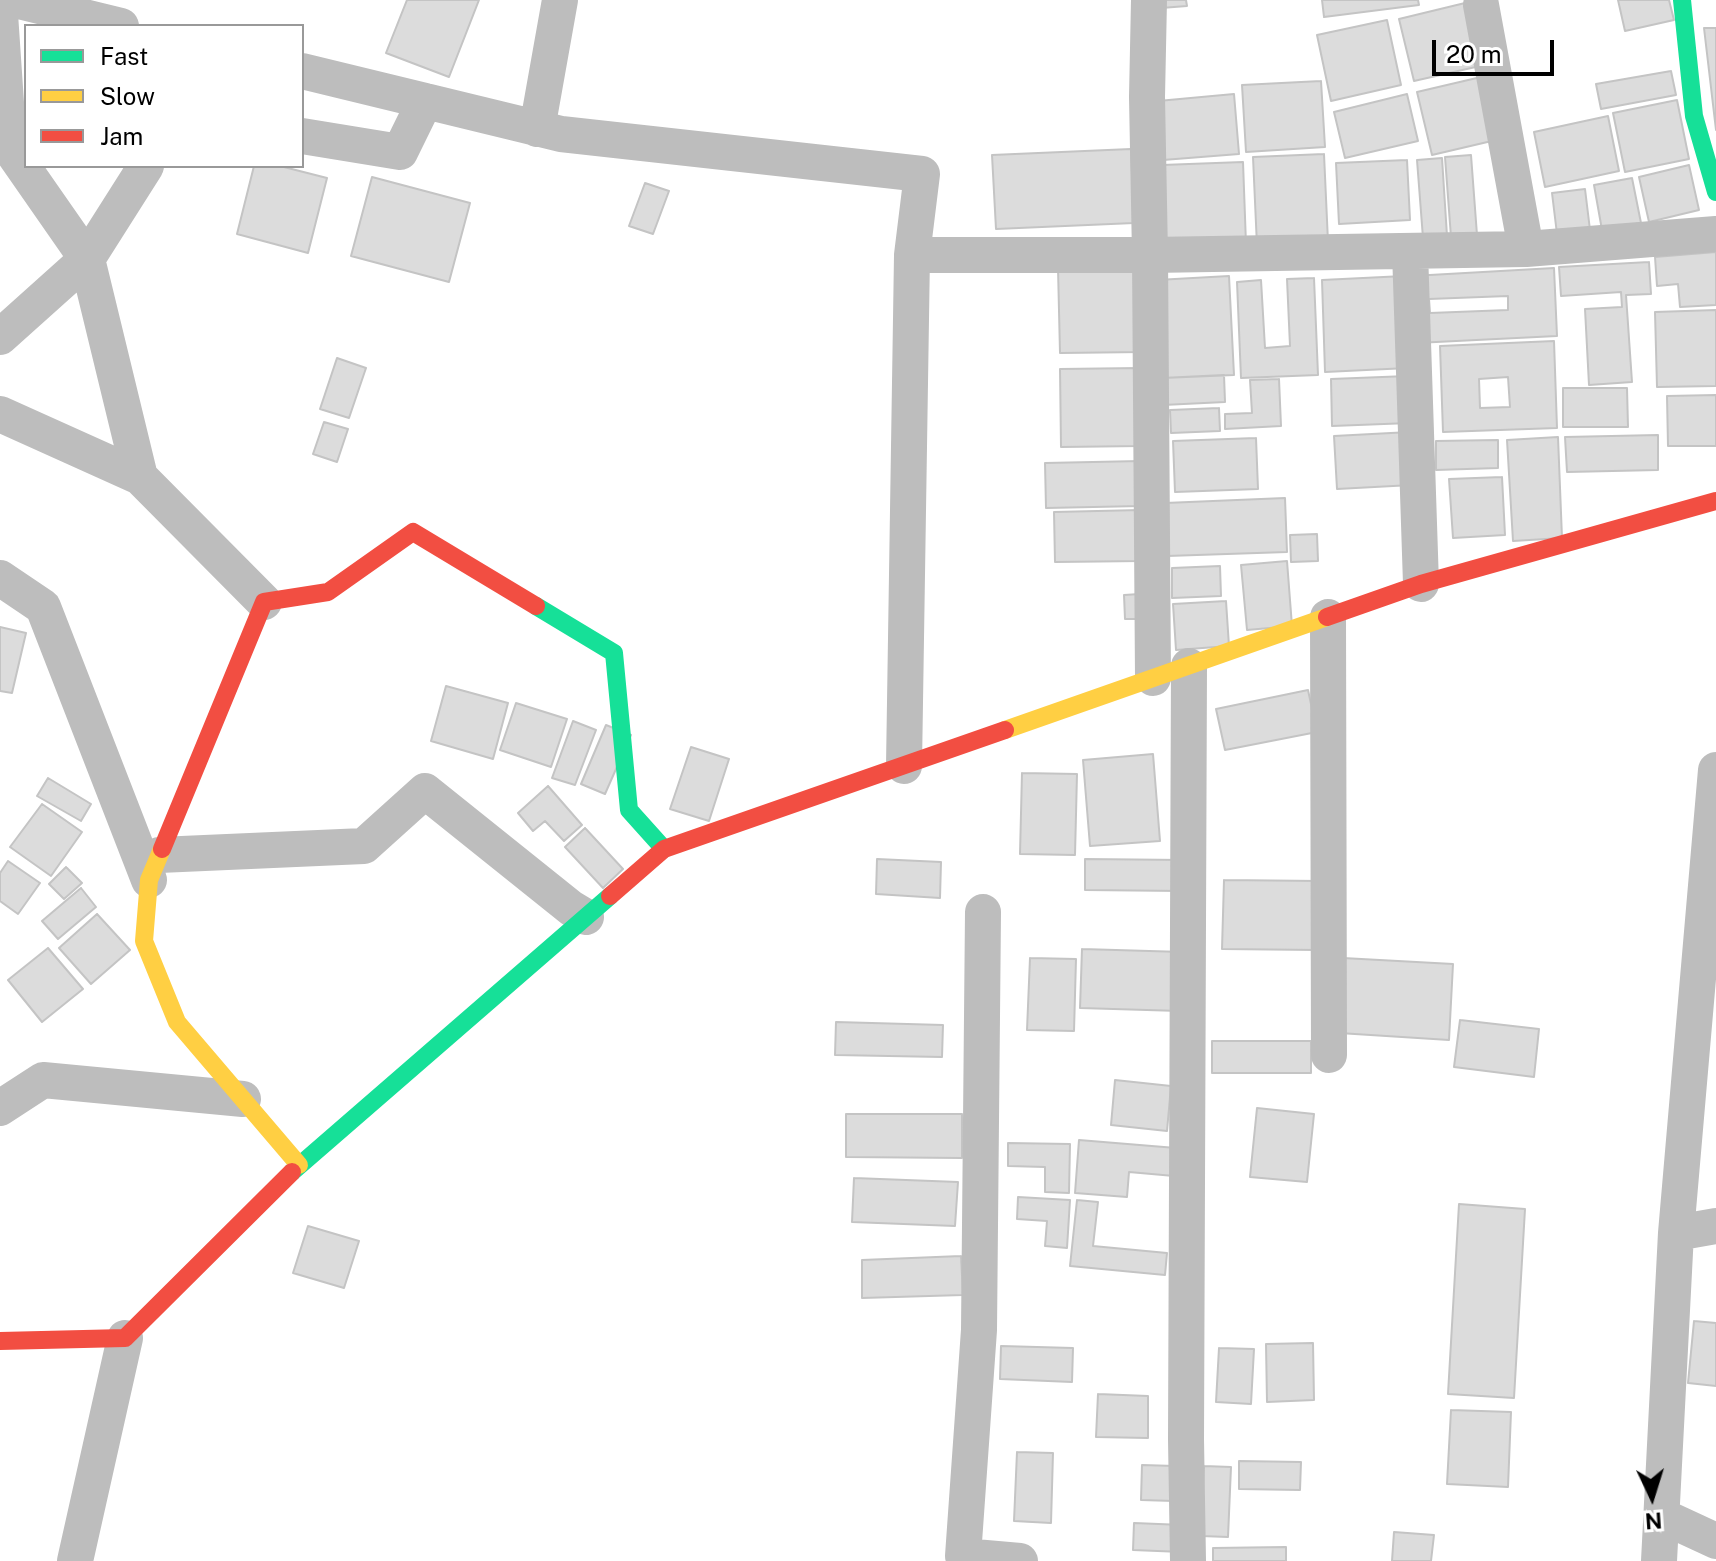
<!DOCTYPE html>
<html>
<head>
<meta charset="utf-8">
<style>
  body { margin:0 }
  #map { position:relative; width:1716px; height:1561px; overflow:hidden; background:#fff; font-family:"Public Sans",sans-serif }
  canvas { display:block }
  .legend { position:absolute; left:24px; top:24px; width:280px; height:144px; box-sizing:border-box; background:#fff; border:2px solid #999; margin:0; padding:10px 14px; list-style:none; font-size:24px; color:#000 }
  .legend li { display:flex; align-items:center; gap:16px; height:40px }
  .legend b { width:40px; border:2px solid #999 }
  .north { position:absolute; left:1612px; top:1457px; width:80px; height:80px; -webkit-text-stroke:6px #fff; paint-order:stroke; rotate:176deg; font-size:22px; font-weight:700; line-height:32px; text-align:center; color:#000 }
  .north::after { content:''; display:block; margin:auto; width:28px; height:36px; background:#000; clip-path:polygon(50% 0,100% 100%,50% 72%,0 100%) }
  .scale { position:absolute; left:1432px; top:40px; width:122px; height:36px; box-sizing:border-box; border:4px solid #000; border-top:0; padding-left:10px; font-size:24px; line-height:28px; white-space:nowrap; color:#000; -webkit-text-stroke:6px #fff; paint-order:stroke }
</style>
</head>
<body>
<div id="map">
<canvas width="1716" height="1561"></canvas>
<ul class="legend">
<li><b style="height:10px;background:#16e098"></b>Fast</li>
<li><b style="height:10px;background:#ffcf43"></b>Slow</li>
<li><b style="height:10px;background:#f24e42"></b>Jam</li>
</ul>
<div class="north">N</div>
<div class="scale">20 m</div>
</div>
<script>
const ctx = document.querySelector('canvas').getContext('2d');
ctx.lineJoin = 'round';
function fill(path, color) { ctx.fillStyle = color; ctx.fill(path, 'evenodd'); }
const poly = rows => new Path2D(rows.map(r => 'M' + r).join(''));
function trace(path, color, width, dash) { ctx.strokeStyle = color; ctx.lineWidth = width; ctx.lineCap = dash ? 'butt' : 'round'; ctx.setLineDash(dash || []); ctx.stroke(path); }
const building = poly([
  [407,0,479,0,449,77,386,53,407,0],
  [1161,0,1186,0,1187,6,1161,8,1161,0],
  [1322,0,1418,0,1419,5,1324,17,1322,0],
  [1618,0,1669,0,1674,20,1625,31,1618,0],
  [1465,3,1480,66,1414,81,1399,19,1465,3],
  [1387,20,1401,85,1331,101,1317,35,1387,20],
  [1704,28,1716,28,1716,130,1704,28],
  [1671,71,1676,95,1601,109,1596,84,1671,71],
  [1481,77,1496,140,1432,155,1417,92,1481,77],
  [1321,81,1325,147,1246,152,1242,85,1321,81],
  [1234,94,1239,154,1163,160,1158,101,1234,94],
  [1407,94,1418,141,1345,158,1334,112,1407,94],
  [1677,100,1689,159,1625,172,1613,113,1677,100],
  [1608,116,1619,171,1545,187,1534,132,1608,116],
  [1131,149,1134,223,996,229,992,155,1131,149],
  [1324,154,1328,242,1257,246,1253,157,1324,154],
  [1471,155,1477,235,1451,237,1445,157,1471,155],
  [1442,158,1447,236,1423,238,1417,160,1442,158],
  [1407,160,1410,220,1339,224,1336,163,1407,160],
  [1243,162,1246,244,1166,247,1162,165,1243,162],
  [1689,165,1699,210,1649,222,1639,177,1689,165],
  [254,166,280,166,327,178,308,253,237,234,254,166],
  [372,177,470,203,449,282,351,256,372,177],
  [1632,178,1641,223,1602,230,1594,185,1632,178],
  [645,183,669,191,653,234,629,226,645,183],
  [1585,189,1590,230,1557,234,1552,193,1585,189],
  [1716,252,1716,305,1680,307,1678,284,1657,286,1655,257,1716,252],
  [1649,262,1651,294,1626,295,1632,382,1589,385,1585,309,1622,307,1621,292,1561,296,1559,267,1649,262],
  [1142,267,1143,352,1060,353,1058,268,1142,267],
  [1554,268,1557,336,1416,343,1412,276,1554,268],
  [1229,276,1234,375,1162,378,1157,280,1229,276],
  [1404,276,1408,368,1325,372,1322,280,1404,276],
  [1314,278,1318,375,1241,378,1237,282,1261,280,1265,348,1290,346,1287,279,1314,278],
  [1508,296,1508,310,1430,313,1429,299,1508,296],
  [1716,310,1716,386,1657,387,1655,312,1716,310],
  [1554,341,1557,428,1443,432,1440,346,1554,341],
  [337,358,366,368,349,418,320,409,337,358],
  [1140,368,1141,446,1061,447,1060,369,1140,368],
  [1224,375,1225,402,1163,405,1162,378,1224,375],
  [1408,376,1410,423,1332,426,1331,379,1408,376],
  [1508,377,1510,407,1480,408,1479,379,1508,377],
  [1279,379,1281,426,1225,429,1225,414,1252,413,1250,380,1279,379],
  [1563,388,1627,388,1628,427,1563,427,1563,388],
  [1716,395,1716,446,1668,446,1667,396,1716,395],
  [1219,408,1220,431,1171,433,1170,410,1219,408],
  [324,422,348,429,337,462,313,454,324,422],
  [1410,432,1412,485,1337,489,1334,436,1410,432],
  [1658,435,1658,470,1567,472,1565,437,1658,435],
  [1558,437,1562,538,1513,541,1507,440,1558,437],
  [1256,438,1258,489,1175,492,1173,441,1256,438],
  [1498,440,1498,468,1436,470,1436,441,1498,440],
  [1141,461,1141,506,1046,508,1045,463,1141,461],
  [1502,477,1505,535,1453,538,1449,479,1502,477],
  [1285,498,1287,552,1167,556,1165,503,1285,498],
  [1141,510,1142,561,1055,562,1054,512,1141,510],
  [1317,534,1318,561,1291,562,1290,535,1317,534],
  [1287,561,1292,626,1247,630,1241,565,1287,561],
  [1220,566,1221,596,1172,598,1172,568,1220,566],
  [1140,594,1141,619,1125,619,1124,595,1140,594],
  [1226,601,1229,646,1176,650,1173,604,1226,601],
  [0,627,26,633,12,693,0,691,0,627],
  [446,686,508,703,493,759,431,741,446,686],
  [1308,690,1317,732,1225,750,1216,709,1308,690],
  [516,703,567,719,551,767,500,750,516,703],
  [573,721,596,730,575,785,552,778,573,721],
  [606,725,631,735,605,794,581,784,606,725],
  [691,747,729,759,709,821,670,809,691,747],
  [1153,754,1160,841,1090,846,1083,760,1153,754],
  [1022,773,1077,774,1075,855,1020,854,1022,773],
  [48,778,91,804,81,821,37,796,48,778],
  [548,786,582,825,564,841,545,821,533,831,518,813,548,786],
  [42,804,82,832,51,876,10,847,42,804],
  [585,828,623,869,603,888,565,847,585,828],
  [877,859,941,862,940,898,876,894,877,859],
  [1085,859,1183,860,1182,891,1085,890,1085,859],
  [8,861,40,883,18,914,0,901,0,873,8,861],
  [66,867,82,883,64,899,49,884,66,867],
  [1224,880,1319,881,1317,950,1222,949,1224,880],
  [81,888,96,907,58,939,42,921,81,888],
  [97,914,130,950,91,984,59,948,97,914],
  [48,948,83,989,42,1022,8,980,48,948],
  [1082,949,1183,952,1180,1011,1080,1008,1082,949],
  [1030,958,1076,959,1074,1031,1027,1030,1030,958],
  [1343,958,1453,964,1449,1040,1339,1033,1343,958],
  [1460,1020,1539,1029,1534,1077,1454,1067,1460,1020],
  [836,1022,943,1025,942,1057,835,1055,836,1022],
  [1212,1041,1311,1041,1311,1073,1212,1073,1212,1041],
  [1115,1080,1171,1086,1167,1131,1111,1125,1115,1080],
  [1257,1108,1314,1114,1307,1182,1250,1177,1257,1108],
  [846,1114,962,1114,962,1158,846,1157,846,1114],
  [1079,1140,1176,1148,1174,1176,1129,1172,1127,1197,1075,1193,1079,1140],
  [1008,1143,1070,1144,1069,1193,1045,1192,1045,1167,1008,1166,1008,1143],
  [854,1178,958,1182,955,1226,852,1222,854,1178],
  [1018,1197,1070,1200,1067,1248,1045,1246,1047,1221,1017,1219,1018,1197],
  [1077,1200,1098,1202,1093,1246,1167,1253,1165,1275,1070,1266,1077,1200],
  [1459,1204,1525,1209,1514,1398,1448,1394,1459,1204],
  [308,1226,359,1241,344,1288,293,1273,308,1226],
  [961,1256,963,1295,862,1298,862,1260,961,1256],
  [1694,1321,1716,1323,1716,1386,1688,1383,1694,1321],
  [1313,1343,1314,1400,1267,1402,1266,1344,1313,1343],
  [1001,1346,1073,1348,1072,1382,1000,1379,1001,1346],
  [1219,1348,1254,1349,1251,1404,1216,1402,1219,1348],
  [1098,1394,1148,1396,1148,1438,1096,1437,1098,1394],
  [1451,1410,1511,1412,1508,1487,1447,1484,1451,1410],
  [1017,1452,1053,1453,1051,1523,1014,1521,1017,1452],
  [1239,1461,1301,1462,1300,1490,1239,1489,1239,1461],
  [1142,1465,1175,1466,1174,1501,1141,1500,1142,1465],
  [1204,1466,1231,1467,1228,1537,1201,1536,1204,1466],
  [1134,1523,1183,1525,1182,1552,1133,1550,1134,1523],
  [1394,1532,1434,1535,1431,1561,1392,1561,1394,1532],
  [1286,1547,1286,1561,1213,1561,1213,1548,1286,1547]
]);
const street = poly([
  [15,0,121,26],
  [1149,0,1147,97,1150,255,1526,249,1481,5],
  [0,14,9,147,87,259,140,477,264,602],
  [302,71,561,134,922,174,912,255],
  [537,129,560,0],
  [302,136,400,152,425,101],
  [1526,249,1716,234],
  [1410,251,1421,584],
  [0,337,87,259,146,166],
  [0,414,140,477],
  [0,578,43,607,149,880],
  [1328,617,1329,1055],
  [904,766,912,255,1150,255,1153,678],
  [159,855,364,846,425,791,571,908,586,917],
  [983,912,979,1330,963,1556,1020,1561],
  [0,1108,43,1080,243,1099],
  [1676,1233,1716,1226],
  [1662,1516,1716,1541],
  [75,1561,125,1338],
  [1188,1561,1186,1439,1189,666],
  [1659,1561,1676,1233,1716,770]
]);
const fast = poly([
  [1682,0,1694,116,1716,192],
  [536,606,614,653,629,810,664,849],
  [292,1172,610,896]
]);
const slow = poly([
  [1005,730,1327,617],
  [162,849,149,880,144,941,177,1022,299,1165]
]);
const jam = poly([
  [1327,617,1421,584,1716,501],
  [162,849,264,602,328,592,413,532,536,606],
  [610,896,664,849,1005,730],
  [0,1341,125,1338,292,1172]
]);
fill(building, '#dcdcdc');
trace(building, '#c4c4c4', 2);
trace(street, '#bdbdbd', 36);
trace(fast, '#16e098', 18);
trace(slow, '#ffcf43', 18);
trace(jam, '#f24e42', 18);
</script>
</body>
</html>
